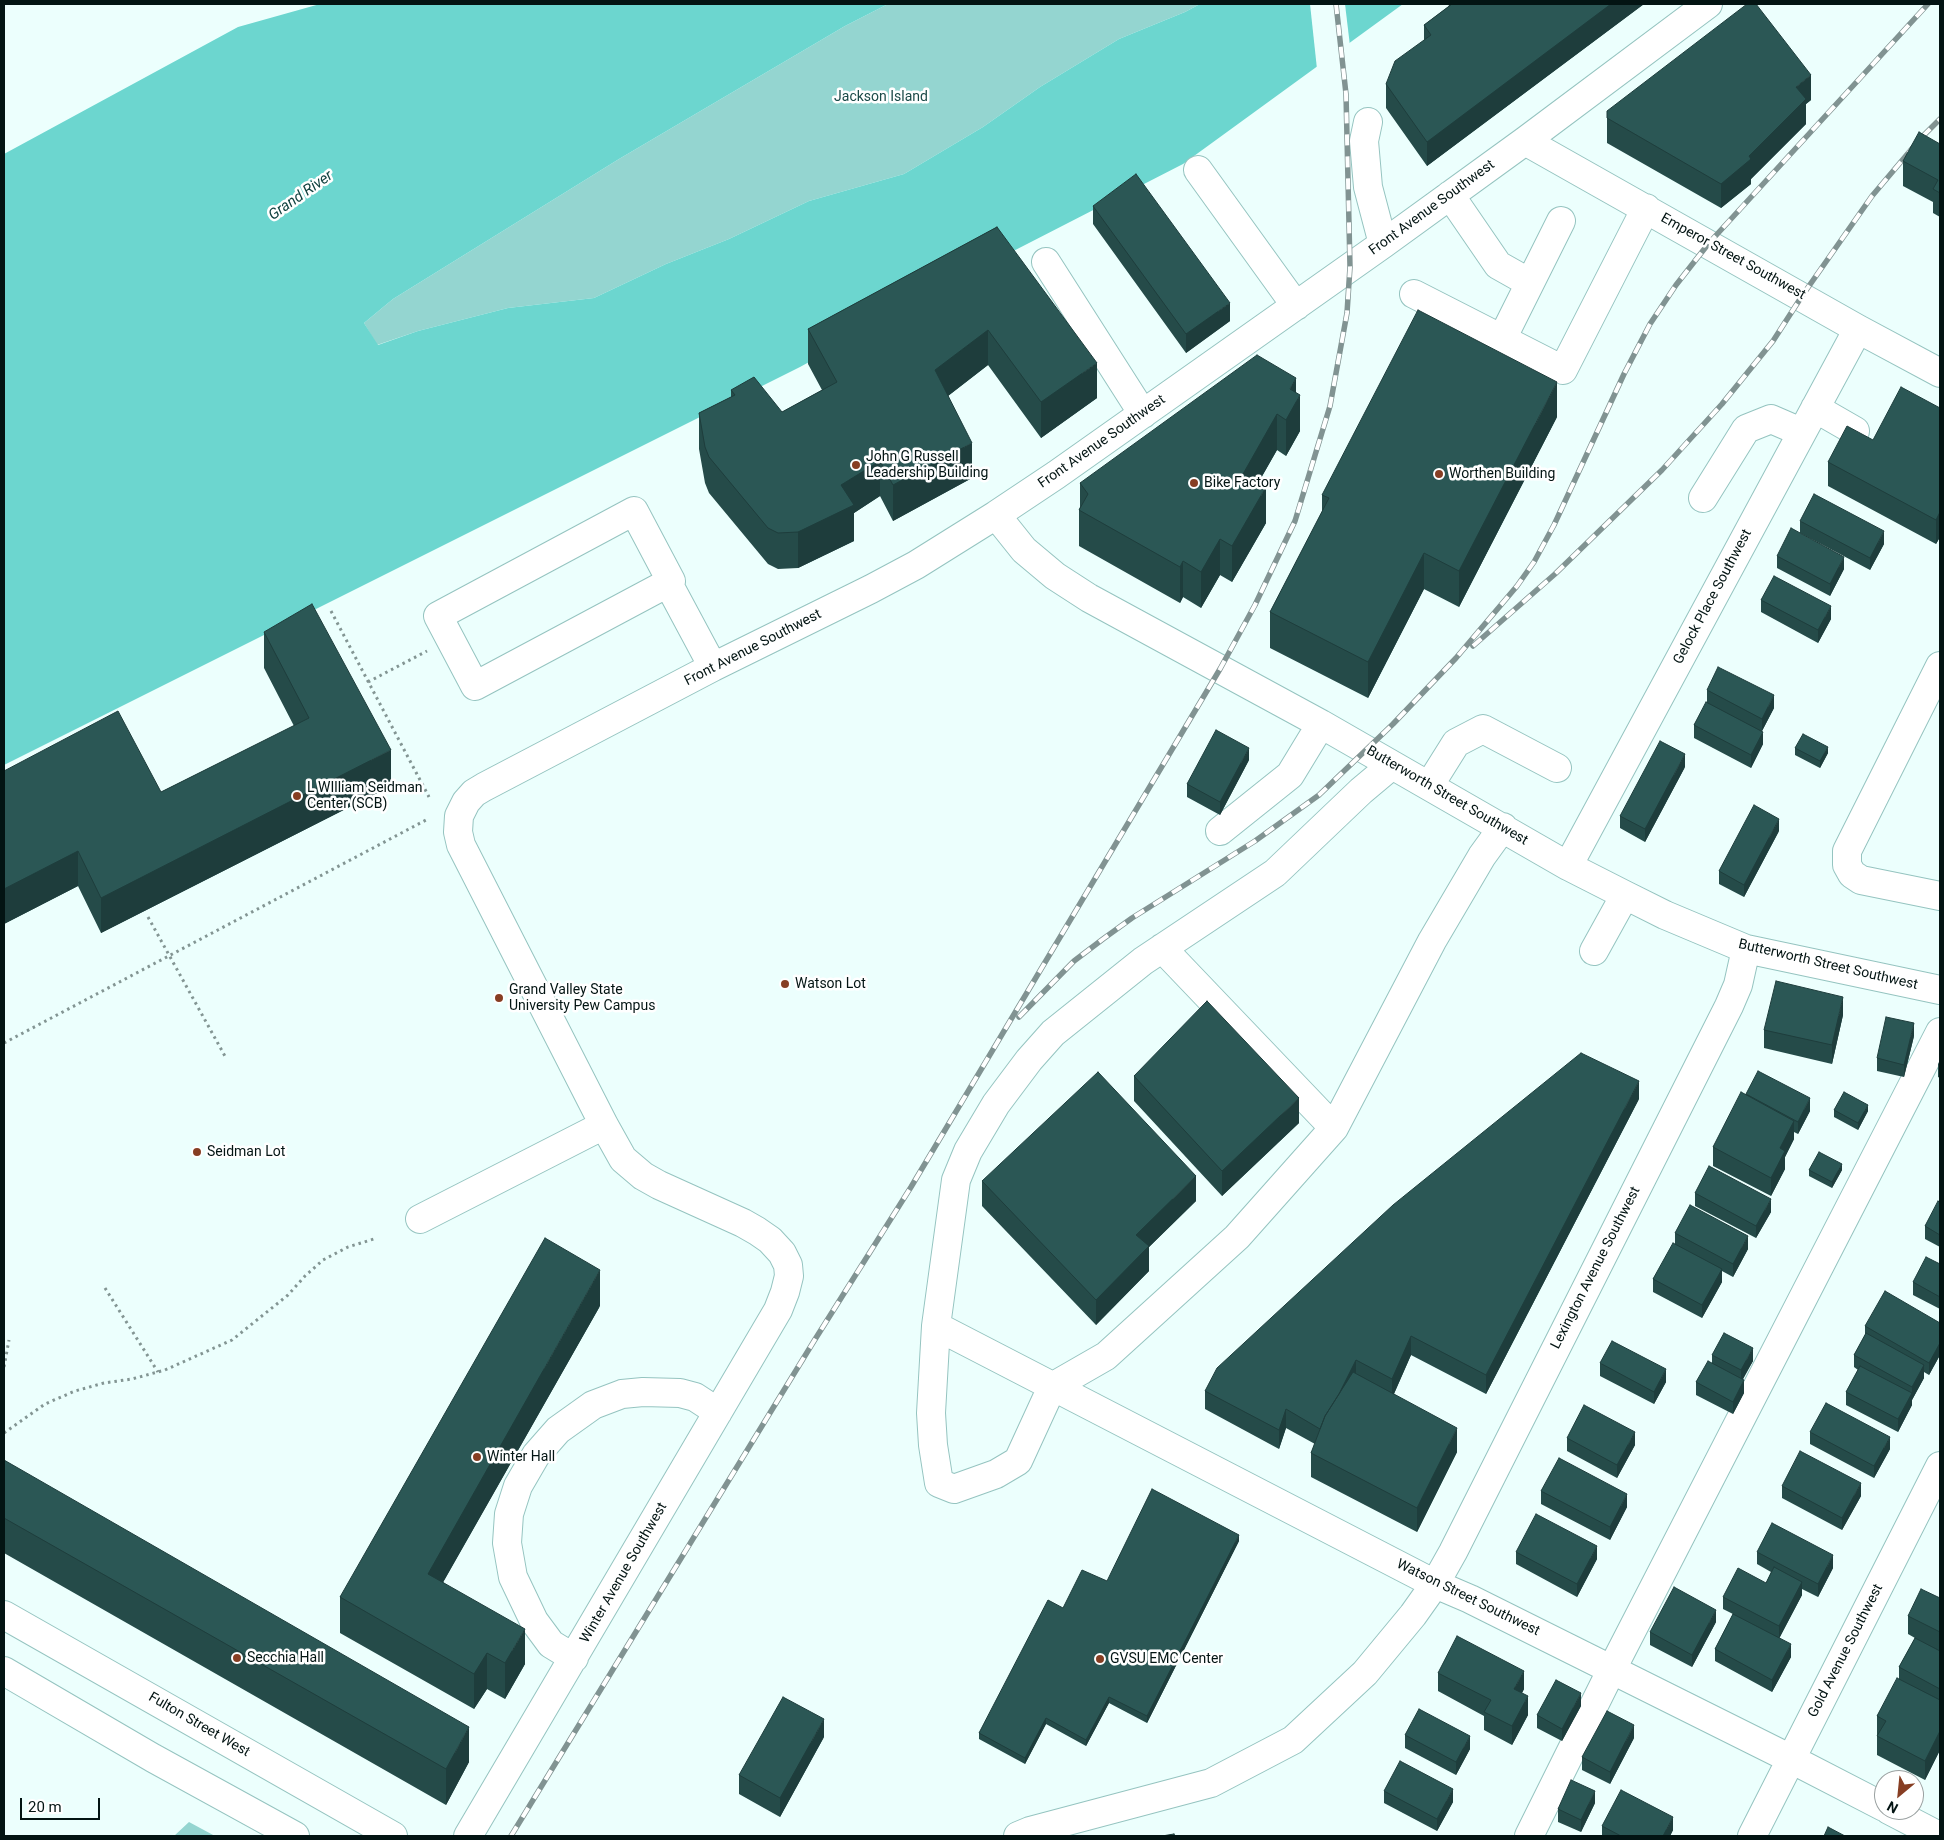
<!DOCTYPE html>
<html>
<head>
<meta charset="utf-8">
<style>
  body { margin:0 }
  #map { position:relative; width:1944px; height:1840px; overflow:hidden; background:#ecfffd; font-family:Roboto,sans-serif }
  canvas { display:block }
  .frame { position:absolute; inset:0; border:5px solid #031413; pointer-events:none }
  .north { position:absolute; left:1874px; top:1770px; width:50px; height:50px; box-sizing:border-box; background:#fff; border:1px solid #9aa1a1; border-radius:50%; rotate:208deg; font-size:14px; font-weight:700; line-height:20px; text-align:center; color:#031413 }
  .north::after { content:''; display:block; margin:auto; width:18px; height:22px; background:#873e23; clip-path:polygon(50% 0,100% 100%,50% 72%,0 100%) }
  .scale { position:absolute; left:20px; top:1798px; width:80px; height:22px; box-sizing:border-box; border:2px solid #031413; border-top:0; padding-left:6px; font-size:15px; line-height:18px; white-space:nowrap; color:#031413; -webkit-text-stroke:4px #fff; paint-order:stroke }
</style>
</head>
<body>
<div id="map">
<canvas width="1944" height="1840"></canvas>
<div class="frame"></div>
<div class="north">N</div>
<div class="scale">20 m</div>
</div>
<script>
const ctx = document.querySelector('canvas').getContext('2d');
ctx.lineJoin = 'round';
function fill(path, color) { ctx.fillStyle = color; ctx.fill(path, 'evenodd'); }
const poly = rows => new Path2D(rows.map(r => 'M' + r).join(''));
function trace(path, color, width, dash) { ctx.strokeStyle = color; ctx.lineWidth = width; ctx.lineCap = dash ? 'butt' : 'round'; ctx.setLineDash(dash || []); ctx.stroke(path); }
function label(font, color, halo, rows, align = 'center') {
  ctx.font = font + ' Roboto,sans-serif'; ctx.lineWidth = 5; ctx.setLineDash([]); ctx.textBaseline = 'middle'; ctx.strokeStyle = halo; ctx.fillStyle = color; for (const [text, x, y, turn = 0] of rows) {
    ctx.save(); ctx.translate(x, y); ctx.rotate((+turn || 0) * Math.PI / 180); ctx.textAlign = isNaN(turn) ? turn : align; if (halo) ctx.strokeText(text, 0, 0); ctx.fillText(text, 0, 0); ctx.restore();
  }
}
const green = poly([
  [888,4,1200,4,1185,12,1119,39,1040,87,983,127,904,174,809,201,729,239,666,264,594,298,508,308,418,331,377,345,364,323,393,299,619,159,845,26],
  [189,1822,215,1836,174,1836]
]);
const water = poly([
  [320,4,888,4,845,26,619,159,393,299,364,323,378,345,418,331,508,308,594,298,666,264,729,239,809,201,904,174,983,127,1040,87,1119,39,1185,12,1200,4,1403,4,1183,164,990,263,800,367,4,765,4,154,238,27]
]);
const pier = poly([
  [1310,4,1345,4,1350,46,1317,69]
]);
const path = poly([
  [331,611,429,797],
  [368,682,427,651],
  [148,917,226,1058],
  [4,1043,426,820],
  [105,1288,158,1372],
  [4,1367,9,1340],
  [4,1433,45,1404,75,1391,104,1383,132,1379,165,1370,232,1340,288,1295,305,1276,323,1260,348,1247,377,1238]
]);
const minor = poly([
  [1368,122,1364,141,1368,187,1383,244],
  [1525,141,1858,329,1940,373],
  [1198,170,1296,306],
  [1450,195,1498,265,1530,283],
  [1046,262,1143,414],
  [1414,294,1563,370,1646,208],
  [1502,339,1561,221],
  [1815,408,1855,431],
  [1703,498,1746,429,1771,419,1801,432],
  [996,515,1024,550,1055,576,1089,598,1321,724,1568,866,1625,895,1665,915,1746,949,1940,990],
  [668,583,475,686,438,616,634,511,671,581,668,583,713,667],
  [1940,666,1847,851,1847,865,1852,874,1861,880,1940,896],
  [1392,765,1361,791,1275,873,1143,961,1053,1033,1029,1060,996,1104,968,1151,956,1180,936,1326,1435,1584,1470,1599,1791,1759,1884,1807],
  [1429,786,1456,743,1483,729,1557,768],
  [1220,831,1290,775,1321,724],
  [1568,866,1858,329],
  [1162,948,1334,1128],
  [1594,951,1625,895],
  [420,1219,604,1125],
  [936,1326,931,1413,933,1445,939,1483,954,1489,996,1474,1018,1461,1052,1387,1106,1356,1237,1237,1334,1128,1432,941,1482,856,1503,827],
  [574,1658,551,1644,534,1621,513,1577,507,1543,509,1514,518,1486,536,1455,558,1430,593,1405,622,1394,643,1392,680,1393,695,1397,718,1412],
  [1889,1810,1939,1836],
  [468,1836,778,1310,785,1292,789,1276,788,1265,782,1253,770,1240,757,1231,743,1223,659,1185,643,1176,623,1159,604,1125,461,845,458,832,459,816,466,802,474,793,484,787,713,667,871,589,916,565,996,515,1056,475,1383,244,1525,141,1708,4],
  [1018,1836,1030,1831,1211,1783,1293,1740,1365,1673,1413,1615,1435,1584,1453,1552,1729,1006,1738,985,1746,949],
  [1529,1836,1612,1669,1940,1032],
  [1752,1836,1940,1466]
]);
const major = poly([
  [4,1615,393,1836],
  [4,1671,153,1758,295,1836]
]);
const rail = poly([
  [1473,646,1555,574,1662,470,1722,404,1773,341,1802,296,1872,196,1921,138,1940,119],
  [1019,1017,1074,961,1103,939,1132,918,1255,841,1319,795,1393,724,1456,658,1517,586,1534,562,1554,525,1624,374,1650,324,1676,285,1709,243,1928,4],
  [511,1836,814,1341,911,1187,1220,669,1255,605,1295,521,1330,406,1347,313,1350,267,1346,94,1336,4]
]);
const wall = poly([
  [1448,4,1644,4,1427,166,1386,108,1386,84,1424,40,1424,25,1449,6],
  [1811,100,1806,104,1806,124,1751,179,1751,184,1721,208,1607,143,1607,111],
  [1940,144,1940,217,1933,213,1933,202,1903,186,1903,161],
  [1093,206,1230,321,1186,353,1093,224],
  [997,227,1097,398,1041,438,988,365,948,396,972,478,893,521,880,496,854,513,854,541,798,568,778,569,768,564,709,493,705,483,699,449,699,413,731,397,731,390,782,412,822,390,808,364,808,329],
  [1296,393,1300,431,1286,456,1277,450,1258,483,1266,523,1232,582,1220,575,1201,608,1183,597,1180,603,1079,546,1079,510,1080,507,1080,483],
  [1940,408,1940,537,1936,544,1828,486,1828,462],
  [1557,417,1459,607,1424,589,1368,698,1270,648,1270,612,1322,512,1322,495],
  [1800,521,1884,544,1870,570,1800,533],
  [1777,556,1844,569,1830,596,1777,568],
  [1761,600,1831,619,1818,643,1761,612],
  [264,632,391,786,101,933,78,886,4,924,4,771,161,792,294,726,264,668],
  [1707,690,1774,708,1762,731,1763,744,1751,768,1694,738,1694,725,1707,702],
  [1795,748,1828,753,1820,768,1795,755],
  [1249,760,1220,815,1187,797,1187,784],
  [1685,767,1645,842,1620,828,1620,816],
  [1779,831,1744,897,1719,884,1719,871],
  [1843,1015,1832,1064,1764,1048,1764,1030],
  [1914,1036,1904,1077,1877,1071,1877,1058],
  [1940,1060,1940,1078,1938,1077,1938,1064],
  [1134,1076,1299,1123,1222,1196,1134,1101],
  [1746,1094,1810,1111,1798,1134,1794,1132,1794,1139,1785,1157,1785,1169,1771,1196,1713,1166,1713,1147],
  [1639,1099,1486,1394,1411,1355,1394,1394,1457,1452,1417,1532,1311,1477,1311,1453,1315,1444,1286,1428,1279,1449,1205,1409,1205,1391],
  [1834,1110,1868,1111,1858,1130,1834,1117],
  [1809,1170,1842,1170,1832,1188,1809,1176],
  [982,1181,1196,1201,1149,1247,1149,1271,1096,1325,982,1206],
  [1695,1193,1771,1212,1756,1238,1695,1206],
  [1940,1203,1940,1247,1925,1239,1925,1226],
  [1675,1233,1748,1249,1733,1277,1722,1271,1722,1282,1702,1318,1653,1292,1653,1279,1675,1244],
  [1940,1264,1940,1309,1913,1295,1913,1282],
  [600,1306,443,1582,525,1664,505,1699,487,1689,474,1709,340,1633,340,1597],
  [1940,1323,1940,1355,1929,1375,1924,1372,1924,1378,1912,1400,1912,1405,1898,1432,1846,1405,1846,1392,1858,1370,1854,1367,1854,1355,1865,1335,1865,1326],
  [1712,1355,1753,1361,1742,1379,1744,1393,1733,1414,1696,1395,1696,1382,1712,1363],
  [1600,1363,1666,1382,1654,1404,1600,1376],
  [1810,1432,1890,1449,1874,1478,1810,1444],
  [1567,1438,1635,1445,1617,1478,1567,1451],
  [4,1460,469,1762,446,1805,4,1553],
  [1782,1486,1861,1496,1842,1530,1782,1498],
  [1541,1491,1627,1507,1610,1540,1541,1504],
  [1239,1541,1147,1723,1109,1703,1086,1746,1046,1724,1025,1764,979,1739,979,1733,1063,1608,1107,1581],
  [1516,1552,1597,1559,1577,1597,1516,1564],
  [1757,1552,1833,1568,1818,1597,1802,1589,1802,1595,1779,1638,1791,1657,1772,1692,1715,1661,1715,1649,1733,1614,1723,1609,1723,1597,1766,1583,1771,1572,1757,1564],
  [1940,1598,1940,1651,1919,1640,1940,1651,1940,1750,1925,1780,1877,1755,1877,1736,1878,1735,1877,1735,1877,1716,1899,1679,1899,1667,1915,1638,1908,1634,1908,1616],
  [1716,1622,1692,1667,1650,1645,1650,1632],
  [1438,1673,1524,1689,1522,1693,1528,1715,1512,1745,1484,1730,1484,1716,1438,1691],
  [1581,1706,1562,1741,1537,1728,1537,1715],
  [1405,1735,1470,1749,1456,1775,1405,1748],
  [824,1737,780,1817,739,1794,739,1775],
  [1634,1738,1610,1784,1582,1770,1582,1757],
  [1384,1791,1453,1802,1437,1831,1384,1803],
  [1595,1803,1581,1832,1558,1822,1558,1809],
  [1602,1826,1673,1830,1670,1836,1602,1836]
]);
const shadedWall = poly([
  [1611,4,1644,4,1427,166,1427,142],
  [1811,75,1811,100,1806,104,1806,124,1751,179,1751,184,1721,208,1721,184,1749,156,1796,87],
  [1230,303,1230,321,1186,353,1186,334],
  [988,330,988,365,935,406,935,370],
  [1097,363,1097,398,1041,438,1041,402],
  [1296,378,1296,402,1300,395,1300,431,1286,456,1286,420,1290,389],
  [1557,382,1557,417,1459,607,1459,571],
  [1277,414,1277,450,1243,510,1243,474],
  [972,443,972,478,893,521,893,485],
  [880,461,880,496,854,513,854,541,798,568,798,532,841,485],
  [1266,487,1266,523,1232,582,1232,546],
  [1940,512,1940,537,1936,544,1936,520],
  [1884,531,1884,544,1870,570,1870,558],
  [1220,539,1220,575,1201,608,1201,572],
  [1424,553,1424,589,1368,698,1368,662],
  [1844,557,1844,569,1830,596,1830,584],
  [1183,561,1183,597,1180,603,1180,567],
  [1831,606,1831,619,1818,643,1818,630],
  [1774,695,1774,708,1762,731,1762,719],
  [1763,732,1763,744,1751,768,1751,755],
  [1828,747,1828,753,1820,768,1820,761],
  [1249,748,1249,760,1220,815,1220,802],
  [391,750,391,786,101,933,101,898],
  [1685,754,1685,767,1645,842,1645,829],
  [1779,819,1779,831,1744,897,1744,885],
  [78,851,78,886,4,924,4,889],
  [1843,997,1843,1015,1832,1064,1832,1045],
  [1914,1023,1914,1036,1904,1077,1904,1065],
  [1639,1081,1639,1099,1486,1394,1486,1375],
  [1299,1098,1299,1123,1222,1196,1222,1171],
  [1810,1098,1810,1111,1798,1134,1798,1122],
  [1868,1105,1868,1111,1858,1130,1858,1123],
  [1794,1121,1794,1139,1785,1157,1785,1169,1771,1196,1771,1178,1780,1148],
  [1842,1164,1842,1170,1832,1188,1832,1182],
  [1196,1176,1196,1201,1149,1247,1149,1271,1096,1325,1096,1300,1136,1235],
  [1771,1199,1771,1212,1756,1238,1756,1226],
  [1748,1236,1748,1249,1733,1277,1733,1264],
  [1722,1269,1722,1282,1702,1318,1702,1305],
  [600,1270,600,1306,428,1609,428,1574],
  [1411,1336,1411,1355,1392,1398,1392,1379],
  [1940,1343,1940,1355,1929,1375,1929,1363],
  [1753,1348,1753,1361,1741,1383,1741,1370],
  [1356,1360,1356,1379,1321,1429],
  [1924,1365,1924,1378,1912,1400,1912,1405,1898,1432,1898,1419,1912,1393,1912,1387],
  [1666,1369,1666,1382,1654,1404,1654,1392],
  [1744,1380,1744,1393,1733,1414,1733,1402],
  [1286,1409,1286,1428,1279,1449,1279,1430],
  [1457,1428,1457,1452,1417,1532,1417,1508],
  [1635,1432,1635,1445,1617,1478,1617,1465],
  [1890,1437,1890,1449,1874,1478,1874,1466],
  [1861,1483,1861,1496,1842,1530,1842,1518],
  [1627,1494,1627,1507,1610,1540,1610,1527],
  [1239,1535,1239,1541,1147,1723,1147,1716],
  [1597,1546,1597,1559,1577,1597,1577,1584],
  [1833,1555,1833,1568,1818,1597,1818,1584],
  [1802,1582,1802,1595,1779,1639,1779,1626],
  [1716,1610,1716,1622,1692,1667,1692,1655],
  [525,1629,525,1664,505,1699,505,1663],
  [1791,1644,1791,1657,1772,1692,1772,1680],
  [487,1653,487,1689,474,1709,474,1674],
  [1524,1671,1524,1689,1514,1708,1514,1689],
  [1581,1693,1581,1706,1562,1741,1562,1729],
  [1528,1696,1528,1715,1512,1745,1512,1726],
  [1109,1697,1109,1703,1086,1746,1086,1740],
  [1046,1718,1046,1724,1025,1764,1025,1758],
  [824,1719,824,1737,780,1817,780,1798],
  [1634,1725,1634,1738,1610,1784,1610,1772],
  [469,1727,469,1762,446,1805,446,1769],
  [1940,1731,1940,1750,1925,1780,1925,1761],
  [1470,1736,1470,1749,1456,1775,1456,1762],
  [1453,1789,1453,1802,1437,1831,1437,1819],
  [1595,1791,1595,1803,1581,1832,1581,1820],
  [1673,1817,1673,1830,1670,1836,1663,1836]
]);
const building = poly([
  [1452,4,1611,4,1427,142,1386,84,1395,61,1431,35,1424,25,1452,4],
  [1747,4,1756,4,1811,75,1796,87,1806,99,1749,156,1751,159,1721,184,1607,118,1607,111,1747,4],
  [1919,132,1940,144,1940,193,1933,189,1938,180,1903,161,1919,132],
  [1136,174,1230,303,1186,334,1093,206,1136,174],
  [997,227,1097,363,1041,402,988,330,935,370,972,443,893,485,880,461,841,485,854,505,798,532,778,533,768,528,709,457,705,447,699,413,735,395,731,390,754,377,782,412,837,382,808,329,997,227],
  [1418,310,1557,382,1459,571,1424,553,1368,662,1270,612,1329,498,1322,495,1418,310],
  [1257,355,1296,378,1290,389,1300,395,1286,420,1277,414,1243,474,1266,487,1232,546,1220,539,1201,572,1183,561,1180,567,1079,510,1088,494,1080,483,1257,355],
  [1901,387,1940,408,1940,512,1936,520,1828,462,1847,426,1873,440,1901,387],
  [1814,494,1884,531,1870,558,1800,521,1814,494],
  [1791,528,1844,557,1830,584,1777,556,1791,528],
  [1774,576,1831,606,1818,630,1761,600,1774,576],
  [312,604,391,750,101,898,78,851,4,889,4,771,118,711,161,792,309,718,264,632,312,604],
  [1718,667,1774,695,1762,719,1707,690,1718,667],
  [1706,702,1763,732,1751,755,1694,725,1706,702],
  [1216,730,1249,748,1220,802,1187,784,1216,730],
  [1803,734,1828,747,1820,761,1795,748,1803,734],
  [1660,741,1685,754,1645,829,1620,816,1660,741],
  [1754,805,1779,819,1744,885,1719,871,1754,805],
  [1776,981,1843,997,1832,1045,1764,1030,1776,981],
  [1207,1001,1299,1098,1222,1171,1134,1076,1207,1001],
  [1886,1017,1914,1023,1904,1065,1877,1058,1886,1017],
  [1581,1053,1639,1081,1486,1375,1411,1336,1392,1379,1356,1360,1339,1394,1325,1416,1320,1429,1286,1409,1279,1430,1205,1391,1217,1368,1393,1205,1581,1053],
  [1758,1071,1810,1098,1798,1122,1746,1094,1758,1071],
  [1098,1072,1196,1176,1136,1235,1149,1246,1096,1300,982,1181,1098,1072],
  [1741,1092,1794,1121,1780,1148,1785,1151,1771,1178,1713,1147,1741,1092],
  [1844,1092,1868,1105,1858,1123,1834,1110,1844,1092],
  [1819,1152,1842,1164,1832,1182,1809,1170,1819,1152],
  [1709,1166,1771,1199,1756,1226,1695,1193,1709,1166],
  [1938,1201,1940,1203,1940,1235,1925,1226,1938,1201],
  [1690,1205,1748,1236,1733,1264,1675,1233,1690,1205],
  [545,1238,600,1270,428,1574,525,1629,505,1663,487,1653,474,1674,340,1597,545,1238],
  [1673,1243,1722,1269,1702,1305,1653,1279,1673,1243],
  [1926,1257,1940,1264,1940,1297,1913,1282,1926,1257],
  [1885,1291,1940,1323,1940,1343,1929,1363,1865,1326,1885,1291],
  [1724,1333,1753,1348,1741,1370,1712,1355,1724,1333],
  [1866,1333,1924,1365,1912,1387,1854,1355,1866,1333],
  [1612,1341,1666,1369,1654,1392,1600,1363,1612,1341],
  [1708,1361,1744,1380,1733,1402,1696,1382,1708,1361],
  [1860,1366,1912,1393,1898,1419,1846,1392,1860,1366],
  [1353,1372,1457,1428,1417,1508,1311,1453,1325,1416,1353,1372],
  [1826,1403,1890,1437,1874,1466,1810,1432,1826,1403],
  [1584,1405,1635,1432,1617,1465,1567,1438,1584,1405],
  [1800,1451,1861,1483,1842,1518,1782,1486,1800,1451],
  [1559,1458,1627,1494,1610,1527,1541,1491,1559,1458],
  [4,1460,469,1727,446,1769,4,1518,4,1460],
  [1152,1489,1239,1535,1147,1716,1109,1697,1086,1740,1046,1718,1025,1758,979,1733,1048,1600,1063,1608,1082,1570,1107,1581,1152,1489],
  [1536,1514,1597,1546,1577,1584,1516,1552,1536,1514],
  [1772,1523,1833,1555,1818,1584,1757,1552,1772,1523],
  [1774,1567,1802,1582,1779,1626,1723,1597,1738,1568,1766,1583,1774,1567],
  [1674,1587,1716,1610,1692,1655,1650,1632,1674,1587],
  [1921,1589,1940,1598,1940,1632,1908,1616,1921,1589],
  [1733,1614,1791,1644,1772,1680,1715,1649,1733,1614],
  [1457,1636,1524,1671,1514,1689,1528,1696,1512,1726,1484,1712,1491,1700,1438,1673,1457,1636],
  [1915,1638,1940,1651,1940,1689,1899,1667,1915,1638],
  [1897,1678,1940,1700,1940,1731,1925,1761,1877,1736,1886,1721,1877,1716,1897,1678],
  [1556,1680,1581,1693,1562,1729,1537,1715,1556,1680],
  [783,1697,824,1719,780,1798,739,1775,783,1697],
  [1419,1709,1470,1736,1456,1762,1405,1735,1419,1709],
  [1607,1711,1634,1725,1610,1772,1582,1757,1607,1711],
  [1400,1761,1453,1789,1437,1819,1384,1791,1400,1761],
  [1571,1780,1595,1791,1581,1820,1558,1809,1571,1780],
  [1621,1790,1673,1817,1663,1836,1621,1836,1602,1826,1621,1790],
  [1828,1827,1845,1836,1824,1836,1828,1827],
  [1174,1834,1175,1836,1162,1836,1174,1834]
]);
const markers = [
  [856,465,5,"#873e23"],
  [1439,474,5,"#873e23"],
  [1194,483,5,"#873e23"],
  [297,796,5,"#873e23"],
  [785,984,5,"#873e23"],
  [499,998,5,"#873e23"],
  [197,1152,5,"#873e23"],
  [477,1457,5,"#873e23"],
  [237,1658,5,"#873e23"],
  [1100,1659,5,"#873e23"]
];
const parkNames = [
  ["Jackson Island",881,97]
];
const streetNames = [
  ["Front Avenue Southwest",1432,208,-36],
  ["Emperor Street Southwest",1733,257,29],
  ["Front Avenue Southwest",1102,442,-35],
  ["Gelock Place Southwest",1713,597,-62],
  ["Front Avenue Southwest",753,648,-27],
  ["Butterworth Street Southwest",1447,796,30],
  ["Butterworth Street Southwest",1828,965,13],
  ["Lexington Avenue Southwest",1596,1268,-63],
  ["Winter Avenue Southwest",624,1573,-60],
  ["Watson Street Southwest",1468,1598,26],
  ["Gold Avenue Southwest",1846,1651,-63],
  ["Fulton Street West",199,1725,30]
];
const poiNames = [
  ["John G Russell",866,457],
  ["Leadership Building",866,473],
  ["Worthen Building",1449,474],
  ["Bike Factory",1204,483],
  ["L WIlliam Seidman",307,788],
  ["Center (SCB)",307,804],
  ["Watson Lot",795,984],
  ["Grand Valley State",509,990],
  ["University Pew Campus",509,1006],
  ["Seidman Lot",207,1152],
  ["Winter Hall",487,1457],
  ["Secchia Hall",247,1658],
  ["GVSU EMC Center",1110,1659]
];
const waterNames = [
  ["Grand River",301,196,-35]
];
fill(green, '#94d5d0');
fill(water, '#6cd6cf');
fill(pier, '#ecfffd');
trace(minor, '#95c4c0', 30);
trace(major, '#95c4c0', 30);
trace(path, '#839593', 3, [2.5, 4]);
trace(minor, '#fff', 28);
trace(major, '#fff', 28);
trace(rail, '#819392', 5.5);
trace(rail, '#fff', 4, [11]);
fill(wall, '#254b49');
fill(shadedWall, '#1e3d3c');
fill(building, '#2b5755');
trace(building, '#1e3d3c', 1);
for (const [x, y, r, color] of markers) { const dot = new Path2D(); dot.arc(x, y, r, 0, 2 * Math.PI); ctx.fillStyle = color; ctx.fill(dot); trace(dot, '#fff', 2); }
label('14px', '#1a4947', '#fff', parkNames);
label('14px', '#031413', '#fff', streetNames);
label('14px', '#031413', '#fff', poiNames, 'left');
label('italic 15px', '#114240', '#fff', waterNames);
</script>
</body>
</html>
